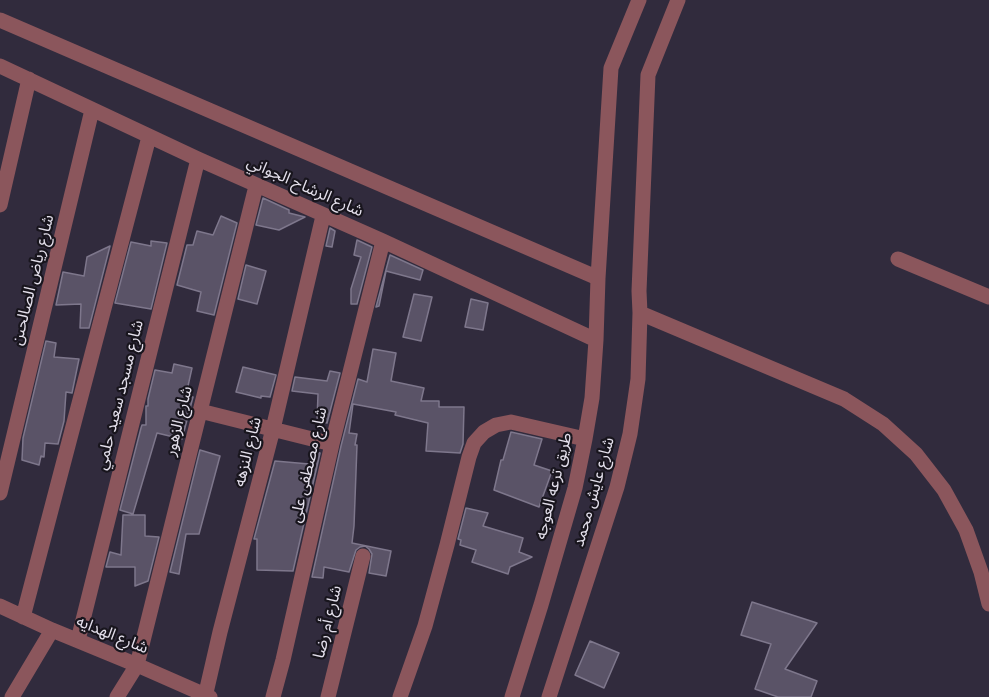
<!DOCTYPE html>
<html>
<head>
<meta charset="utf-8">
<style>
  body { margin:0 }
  canvas { display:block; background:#312b3d }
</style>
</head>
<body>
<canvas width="989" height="697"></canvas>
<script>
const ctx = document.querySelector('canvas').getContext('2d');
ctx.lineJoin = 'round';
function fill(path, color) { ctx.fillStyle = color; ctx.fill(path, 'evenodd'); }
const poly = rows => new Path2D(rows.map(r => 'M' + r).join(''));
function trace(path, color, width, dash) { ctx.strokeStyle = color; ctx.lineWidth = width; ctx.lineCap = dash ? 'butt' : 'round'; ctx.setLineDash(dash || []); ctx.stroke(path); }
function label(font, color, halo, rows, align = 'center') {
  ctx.font = font + ' "Fira Sans Condensed","Noto Sans Arabic",sans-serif'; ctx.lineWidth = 4.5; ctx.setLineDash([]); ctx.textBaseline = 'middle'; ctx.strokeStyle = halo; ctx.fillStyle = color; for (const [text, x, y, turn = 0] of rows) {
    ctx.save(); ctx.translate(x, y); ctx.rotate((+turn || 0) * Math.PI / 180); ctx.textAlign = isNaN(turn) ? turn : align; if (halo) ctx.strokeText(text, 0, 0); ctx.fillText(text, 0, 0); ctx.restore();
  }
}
const building = poly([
  [263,198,289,210,289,213,305,217,279,230,256,225,263,198],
  [221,216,237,223,214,315,197,311,201,292,177,285,187,245,193,245,197,231,213,235,221,216],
  [330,228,335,231,332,247,326,246,330,228],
  [357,240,372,247,357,304,351,304,351,289,361,257,354,255,357,240],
  [151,241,167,243,151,309,115,303,131,242,151,246,151,241],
  [110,246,89,328,80,328,81,304,56,305,63,272,84,276,87,257,110,246],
  [390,255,423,270,420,280,386,271,379,306,376,307,390,255],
  [246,265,266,271,257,304,238,299,246,265],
  [414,294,432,297,421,341,403,337,414,294],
  [471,299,488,303,483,330,465,327,471,299],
  [46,341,56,343,54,357,79,359,72,393,66,392,64,421,58,444,45,443,44,457,41,456,39,465,22,460,23,438,46,341],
  [373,349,396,353,391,381,424,388,421,401,439,401,439,407,464,407,463,444,460,453,426,451,428,423,395,415,396,412,353,404,349,433,357,434,355,445,357,445,354,526,352,543,391,551,386,576,369,573,372,554,369,549,365,546,360,547,356,550,349,572,324,567,323,578,312,577,341,446,358,379,367,382,373,349],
  [174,364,192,368,186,395,193,397,182,439,157,433,133,514,120,510,141,428,142,425,146,425,146,406,148,406,148,399,155,370,172,373,174,364],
  [243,367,276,375,270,397,261,396,261,398,236,392,243,367],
  [330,371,340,373,327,423,317,421,318,394,292,391,295,377,327,381,330,371],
  [511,432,542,439,534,465,552,471,539,507,494,490,501,460,503,460,511,432],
  [200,450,220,456,199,534,186,534,179,574,170,572,200,450],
  [312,451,320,453,293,571,257,570,257,539,254,539,275,461,309,464,312,451],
  [466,508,488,513,483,526,523,538,519,552,532,557,510,567,508,574,472,562,476,550,460,545,461,540,458,539,466,508],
  [123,515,145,515,145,536,159,537,148,581,135,586,135,567,106,567,110,552,121,555,123,515],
  [752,602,817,623,785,669,817,681,811,697,778,697,755,689,771,644,741,635,752,602],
  [590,641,619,653,604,688,575,675,590,641]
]);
const minor = poly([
  [0,20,598,278],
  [0,66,198,159,383,241,596,340],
  [0,205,29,79],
  [898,259,989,297],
  [640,313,844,399,883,424,916,454,944,490,966,530,981,572,989,604],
  [200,411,332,444],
  [0,493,92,110],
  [0,606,52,630,137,665,210,697],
  [23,617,149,137],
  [78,640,198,159],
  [12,697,52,630],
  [117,697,137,665,256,186],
  [205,697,220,632,273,429,323,216],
  [273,697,283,660,332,444,383,241],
  [328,697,363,556],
  [400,697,425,626,447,545,469,457,474,443,484,432,496,425,511,422,585,439],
  [512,697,541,605,575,488,585,439,592,398,596,340,598,278,611,68,639,0],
  [549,697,617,487,630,434,638,379,640,313,639,291,648,75,678,0]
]);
const streetNames = [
  ["شارع الرشاح الجواني",305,187,24],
  ["شارع رياض الصالحىن",33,280,-76],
  ["شارع مسجد سعيد حلمي",120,395,-76],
  ["شارع الزهور",179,421,-76],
  ["شارع النزهه",248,452,-76],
  ["شارع مصطفى على",309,465,-77],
  ["طريق ترعه العوجه",554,486,-76],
  ["شارع عايش محمد",594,492,-74],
  ["شارع أم رضا",328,622,-76],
  ["شارع الهدايه",112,635,22]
];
fill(building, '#5a5367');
trace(building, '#7e778c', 1.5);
trace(minor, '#8b565c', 15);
label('16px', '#e4e0ec', '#18151d', streetNames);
</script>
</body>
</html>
